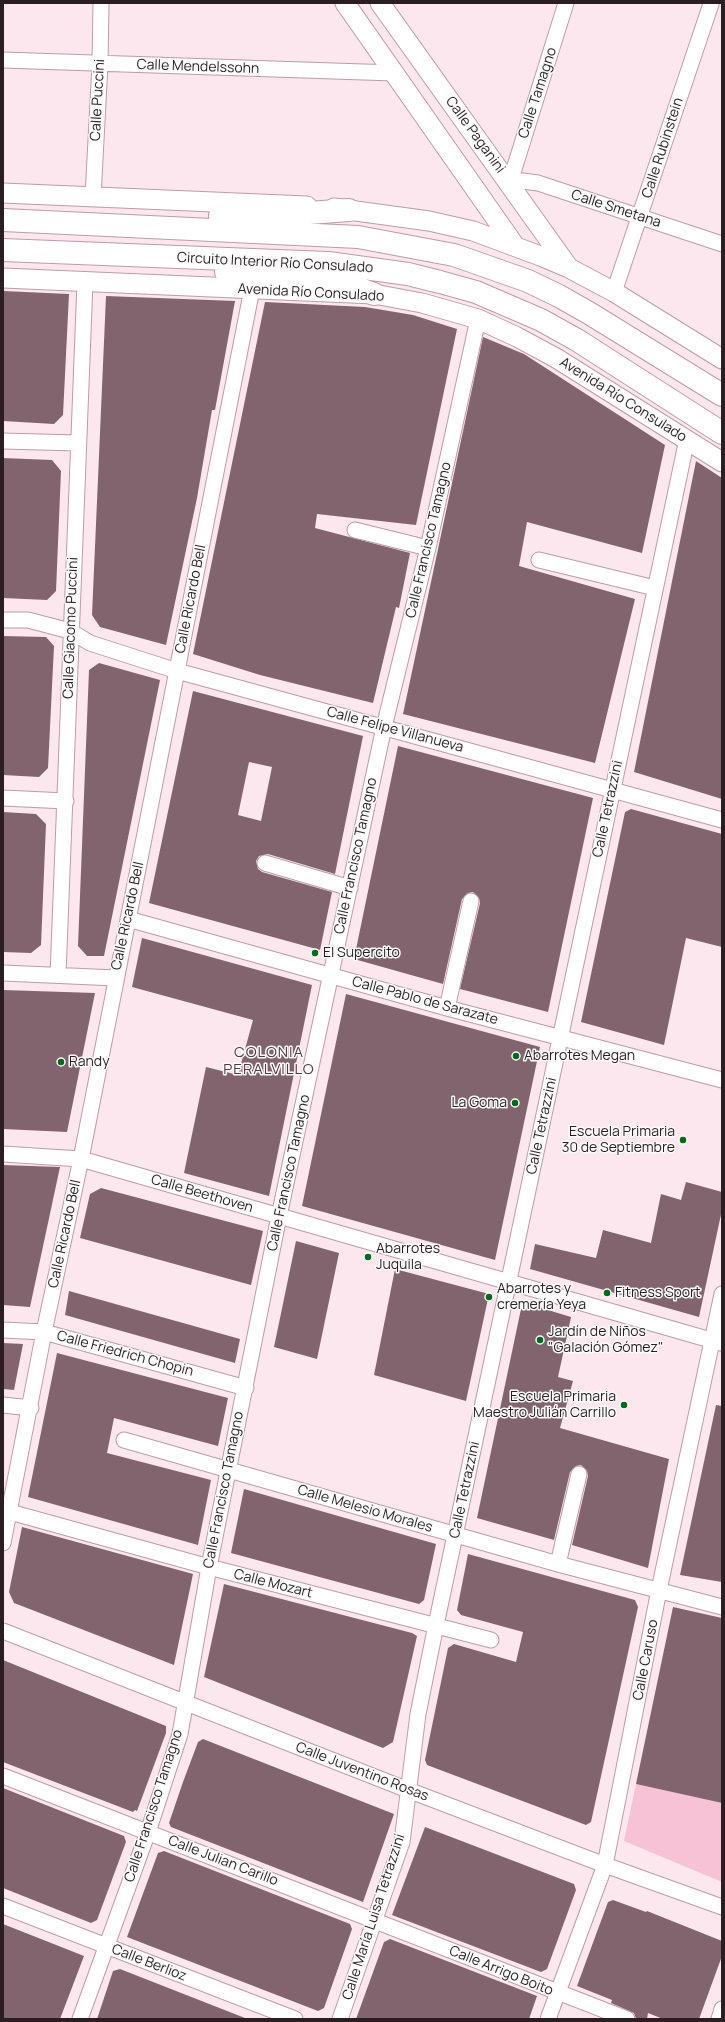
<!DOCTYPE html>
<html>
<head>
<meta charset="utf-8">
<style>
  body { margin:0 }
  #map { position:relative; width:725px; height:2022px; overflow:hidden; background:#fde7ee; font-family:Manrope,sans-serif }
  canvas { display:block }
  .frame { position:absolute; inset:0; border:4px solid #2a1e22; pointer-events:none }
</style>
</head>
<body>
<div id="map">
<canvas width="725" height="2022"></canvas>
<div class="frame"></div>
</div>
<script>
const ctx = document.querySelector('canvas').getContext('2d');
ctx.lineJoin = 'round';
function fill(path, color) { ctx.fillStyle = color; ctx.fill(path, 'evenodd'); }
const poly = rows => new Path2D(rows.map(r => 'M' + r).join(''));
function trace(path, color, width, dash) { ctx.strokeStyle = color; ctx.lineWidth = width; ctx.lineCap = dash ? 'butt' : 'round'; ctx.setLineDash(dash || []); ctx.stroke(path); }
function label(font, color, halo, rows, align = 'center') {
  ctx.font = font + ' Manrope,sans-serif'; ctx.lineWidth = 3; ctx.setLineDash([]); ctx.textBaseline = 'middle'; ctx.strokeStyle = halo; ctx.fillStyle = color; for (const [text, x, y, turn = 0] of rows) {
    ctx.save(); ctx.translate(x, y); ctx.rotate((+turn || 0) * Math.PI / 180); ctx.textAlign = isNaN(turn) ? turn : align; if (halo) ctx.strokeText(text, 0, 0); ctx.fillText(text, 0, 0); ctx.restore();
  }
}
const green = poly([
  [636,1784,722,1803,722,1882,624,1841]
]);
const building = poly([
  [3,291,69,294,63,415,54,424,3,421],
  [106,296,235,301,215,410,212,410,197,498,166,645,100,627,92,615],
  [265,302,365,307,413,315,457,329,416,525,317,514,315,528,410,553,399,608,396,607,373,703,260,675,193,654],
  [483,337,524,354,665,445,642,553,527,522,519,566,635,599,595,763,403,714],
  [3,458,52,460,61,471,56,591,47,600,3,598],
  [696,461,722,478,722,799,634,772],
  [3,636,46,637,54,646,48,768,39,777,3,775],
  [99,663,160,680,104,956,87,956,78,946,89,670],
  [193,691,363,736,335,874,268,854,259,856,256,861,258,869,262,872,332,892,320,950,149,903],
  [249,762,272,767,261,821,238,815],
  [398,746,593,798,548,1012,460,989,480,903,479,898,473,892,468,893,462,899,443,984,354,959],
  [631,809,722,834,722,947,686,938,664,1045,581,1022,625,812],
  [3,812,36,814,46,824,41,945,31,953,3,952],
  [142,938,312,985,269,1196,184,1173,206,1067,238,1075,253,1020,132,987],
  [3,990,95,993,67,1132,3,1129],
  [346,994,540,1047,495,1260,302,1206],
  [3,1165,60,1167,30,1307,3,1305],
  [686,1182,722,1192,722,1210,699,1317,530,1269,535,1244,596,1258,603,1230,651,1243,661,1194,681,1200],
  [101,1188,263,1231,251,1285,80,1238,90,1194],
  [296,1241,339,1253,317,1359,274,1347],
  [395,1269,489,1294,466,1401,374,1375],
  [69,1291,240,1339,235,1363,65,1315],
  [538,1307,571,1317,558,1377,573,1381,560,1428,669,1459,648,1568,572,1545,588,1476,587,1471,581,1465,576,1466,570,1472,554,1540,477,1518,521,1309],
  [3,1343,23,1344,14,1390,3,1389],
  [57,1353,228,1398,218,1446,114,1418,107,1453,211,1480,198,1545,28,1497],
  [716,1405,722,1406,722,1582,680,1575],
  [244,1489,436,1544,424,1600,419,1604,231,1553],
  [22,1527,193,1574,174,1665,14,1603,9,1592],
  [468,1554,635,1600,638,1607,591,1822,586,1825,427,1765,425,1760,448,1648,454,1644,516,1662,523,1632,461,1615,457,1610],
  [224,1584,412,1633,417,1636,393,1742,383,1748,204,1677],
  [673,1607,722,1618,722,1803,636,1784],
  [3,1660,166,1726,166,1733,137,1811,135,1810,133,1812,3,1762],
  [203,1739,394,1814,363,1902,171,1827,169,1823,183,1782,198,1742],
  [3,1788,124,1836,126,1842,97,1920,91,1923,3,1888],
  [425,1827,574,1884,576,1890,547,1969,541,1972,392,1915],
  [164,1851,350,1924,352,1929,324,2008,318,2011,127,1937,158,1853],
  [613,1900,646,1912,647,1911,722,1941,722,1956,699,2019,663,2019,648,2013,647,2019,636,2019,634,2013,611,2003,612,2000,577,1986,608,1902],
  [3,1924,84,1956,60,2019,3,2019],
  [390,1939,537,1996,529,2019,356,2019,384,1942],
  [120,1969,245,2018,245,2019,97,2019,113,1971]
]);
const minor = poly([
  [566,3,510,182,523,181,538,183,722,244],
  [3,60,394,73],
  [93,197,100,64,101,3],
  [614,292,711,4],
  [3,441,78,443],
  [355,530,428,548],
  [539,560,655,588],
  [3,620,28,620,70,631,90,643,177,671,722,820],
  [3,798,66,801],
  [265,863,350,888],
  [128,919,447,1008,722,1080],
  [3,973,116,978],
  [58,975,85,282],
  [447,1008,471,901],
  [3,1154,81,1159,721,1343],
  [3,1330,44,1332,246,1388],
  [3,1405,31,1408],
  [124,1440,558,1564,722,1607],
  [10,1512,209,1567,491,1640],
  [3,1543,44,1332,81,1159,252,289],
  [558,1564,579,1474],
  [3,1631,408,1790,605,1865,722,1907],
  [3,1776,627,2019],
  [3,1906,295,2019],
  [80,2019,148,1832,180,1734,209,1567,279,1216,384,727,428,548,478,319],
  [340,2019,402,1842,418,1714,436,1625,687,439],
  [548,2019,605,1865,659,1590,722,1294],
  [719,2019,722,2009]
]);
const major = poly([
  [345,3,515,246],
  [380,3,569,268],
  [3,193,307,206],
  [334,208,429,221,473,231,543,257,569,268,614,292,722,359],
  [3,278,374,294,422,303,478,319,517,337,556,358,722,462]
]);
const highway = poly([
  [220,216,282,215,349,210],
  [3,220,358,237,454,255,528,281,559,296,589,313,722,395],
  [3,250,328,263,408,274,440,282,476,292,541,320,577,340,722,433],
  [226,272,326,282,360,289,374,294]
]);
const markers = [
  [315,953,4,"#006b1a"],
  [516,1056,4,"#006b1a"],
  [61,1062,4,"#006b1a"],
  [515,1103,4,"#006b1a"],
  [683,1140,4,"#006b1a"],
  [368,1257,4,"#006b1a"],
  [607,1293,4,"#006b1a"],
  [489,1297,4,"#006b1a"],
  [540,1340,4,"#006b1a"],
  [624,1405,4,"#006b1a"]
];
const streetNames = [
  ["Calle Mendelssohn",198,67,2],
  ["Calle Tamagno",538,93,-72],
  ["Calle Puccini",98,100,-87],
  ["Calle Paganini",475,135,54],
  ["Calle Rubinstein",663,148,-72],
  ["Calle Smetana",616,209,18],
  ["Circuito Interior Río Consulado",275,263,3],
  ["Avenida Río Consulado",311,293,3],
  ["Avenida Río Consulado",623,400,32],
  ["Calle Francisco Tamagno",429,540,-77],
  ["Calle Ricardo Bell",191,599,-79],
  ["Calle Giacomo Puccini",71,628,-88],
  ["Calle Felipe Villanueva",395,730,15],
  ["Calle Tetrazzini",608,809,-78],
  ["Calle Francisco Tamagno",356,856,-78],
  ["Calle Ricardo Bell",128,916,-78],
  ["Calle Pablo de Sarazate",425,1001,15],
  ["Calle Tetrazzini",542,1126,-78],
  ["Calle Francisco Tamagno",289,1173,-78],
  ["Calle Beethoven",202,1194,16],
  ["Calle Ricardo Bell",65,1234,-78],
  ["Calle Friedrich Chopin",125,1354,15],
  ["Calle Francisco Tamagno",224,1490,-79],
  ["Calle Tetrazzini",465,1490,-78],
  ["Calle Melesio Morales",365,1509,16],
  ["Calle Mozart",273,1584,14],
  ["Calle Caruso",646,1660,-79],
  ["Calle Juventino Rosas",362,1772,21],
  ["Calle Francisco Tamagno",154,1806,-72],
  ["Calle Julian Carillo",223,1861,21],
  ["Calle María Luisa Tetrazzini",374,1917,-72],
  ["Calle Berlioz",149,1963,21],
  ["Calle Arrigo Boito",501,1971,22]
];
const poiNames = [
  ["El Supercito",323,953],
  ["Abarrotes Megan",524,1056],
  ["Randy",69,1062],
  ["La Goma",507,1103,"right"],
  ["Escuela Primaria",675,1132,"right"],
  ["30 de Septiembre",675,1148,"right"],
  ["Abarrotes",376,1249],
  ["Juquila",376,1265],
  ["Abarrotes y",497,1289],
  ["cremería Yeya",497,1305],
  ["Fitness Sport",615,1293],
  ["Jardín de Niños",548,1332],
  ["\"Galación Gómez\"",548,1348],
  ["Escuela Primaria",616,1397,"right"],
  ["Maestro Julián Carrillo",616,1413,"right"]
];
const neighbourhoodNames = [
  ["COLONIA",269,1053],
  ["PERALVILLO",269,1070]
];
fill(green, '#f8c2d6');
fill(building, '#82646f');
trace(minor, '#bd9ca7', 17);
trace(major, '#bd9ca7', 21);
trace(highway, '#bd9ca7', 24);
trace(minor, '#fff', 15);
trace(major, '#fff', 19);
trace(highway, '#fff', 22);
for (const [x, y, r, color] of markers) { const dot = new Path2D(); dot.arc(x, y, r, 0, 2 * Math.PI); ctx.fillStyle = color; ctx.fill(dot); trace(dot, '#fbfbfb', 1.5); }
label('14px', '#2a1e22', '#fbfbfb', streetNames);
label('14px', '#2a1e22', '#fbfbfb', poiNames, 'left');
ctx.letterSpacing = '1px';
label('15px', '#553a44', '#fbfbfb', neighbourhoodNames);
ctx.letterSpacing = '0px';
</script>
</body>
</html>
